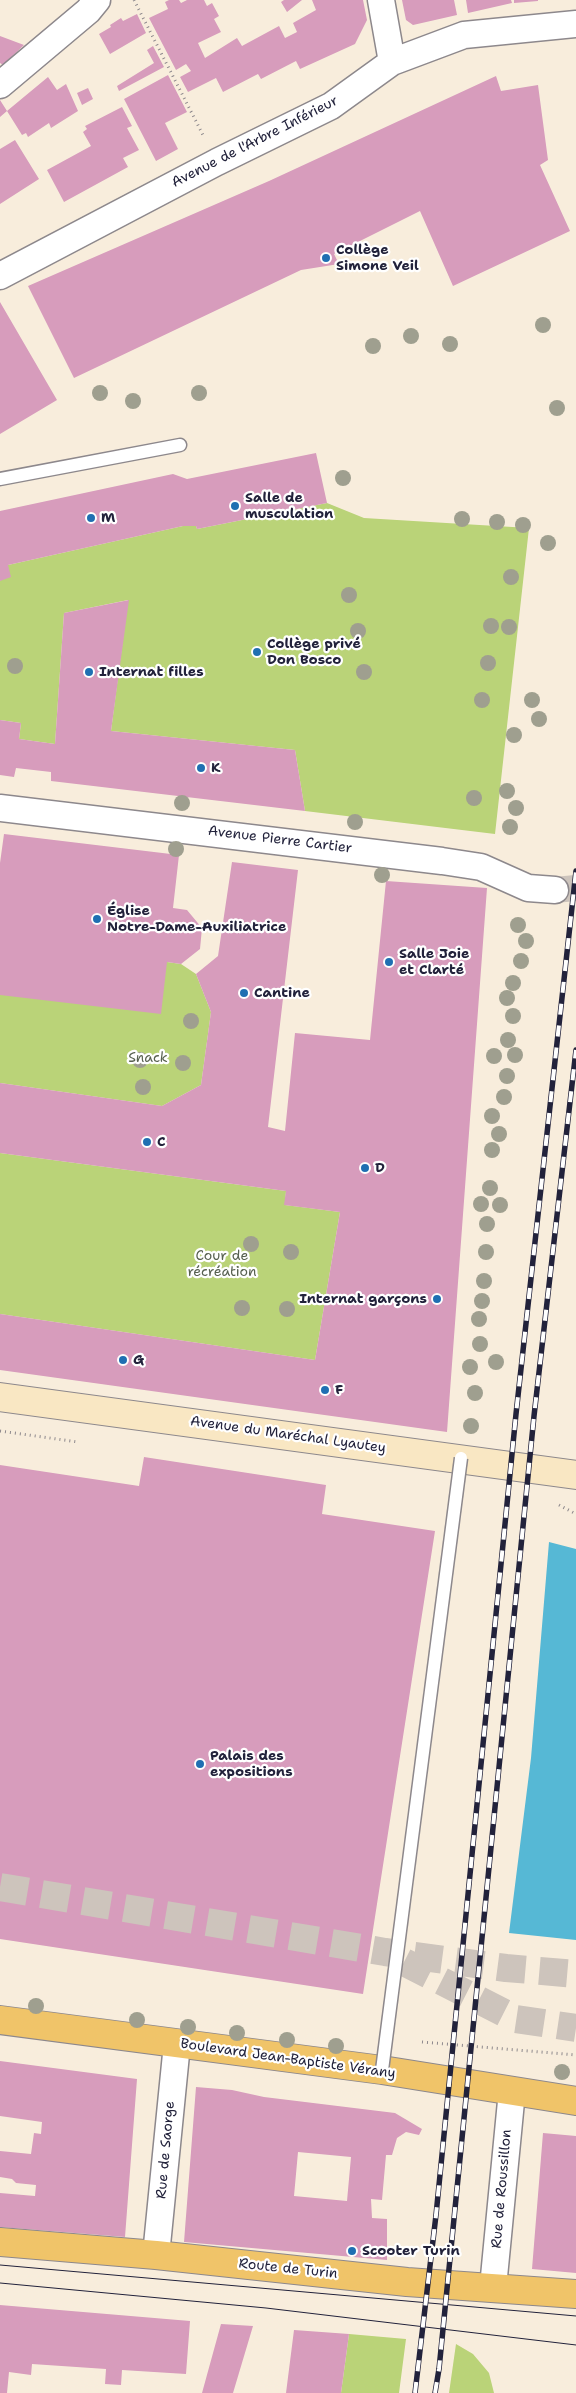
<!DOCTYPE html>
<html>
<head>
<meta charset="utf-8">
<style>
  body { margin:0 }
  canvas { display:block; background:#f8eddc }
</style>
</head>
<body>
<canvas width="576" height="2393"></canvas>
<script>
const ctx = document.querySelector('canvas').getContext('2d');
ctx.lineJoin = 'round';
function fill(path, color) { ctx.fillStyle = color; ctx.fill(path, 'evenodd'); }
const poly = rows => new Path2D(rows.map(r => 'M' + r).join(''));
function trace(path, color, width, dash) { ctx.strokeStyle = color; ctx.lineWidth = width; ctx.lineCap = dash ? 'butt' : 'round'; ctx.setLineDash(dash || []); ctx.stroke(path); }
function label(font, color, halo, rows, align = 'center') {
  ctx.font = font + ' "Shantell Sans",sans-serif'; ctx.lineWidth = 4.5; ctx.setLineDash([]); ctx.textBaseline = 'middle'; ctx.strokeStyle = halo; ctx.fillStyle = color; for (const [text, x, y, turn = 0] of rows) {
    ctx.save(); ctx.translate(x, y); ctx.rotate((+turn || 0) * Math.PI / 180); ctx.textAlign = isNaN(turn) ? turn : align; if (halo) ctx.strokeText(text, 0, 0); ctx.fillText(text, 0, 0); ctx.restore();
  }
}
const green = poly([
  [327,503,364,518,529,528,495,834,305,811,295,750,111,731,128,600,64,613,55,744,19,739,21,723,0,720,0,581,8,565,183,526,196,526,197,529],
  [167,962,181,964,196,974,211,1012,201,1085,162,1106,0,1083,0,995],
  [0,1153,286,1191,285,1205,340,1212,315,1360,0,1314],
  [349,2334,406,2339,399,2393,341,2393],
  [456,2344,473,2354,489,2373,494,2393,449,2393]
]);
const water = poly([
  [549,1542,576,1549,576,1940,509,1933,531,1758]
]);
const building = poly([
  [169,0,179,0,181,3,187,0,204,0,207,6,212,3,219,16,214,19,221,32,198,43,205,58,237,38,242,46,279,26,285,38,297,32,293,23,316,10,312,0,363,0,367,20,355,44,300,69,296,61,261,79,258,74,223,92,216,78,188,92,180,77,191,71,186,64,176,70,149,18,168,9,165,2],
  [284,0,302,0,287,12,281,2],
  [402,0,454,0,457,15,413,25,406,20],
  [466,0,511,0,512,3,468,13],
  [514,0,538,0,538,1,514,3],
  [137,14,146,33,110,54,99,34,111,27,110,25,121,18,123,21],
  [0,36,24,45,3,65,0,63],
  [153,46,164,67,119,91,117,86,154,63,147,50],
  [168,75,187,112,165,123,178,149,156,161,124,99],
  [496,76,501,91,538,85,548,160,540,165,570,231,453,286,420,211,334,254,339,264,301,270,74,378,28,286,269,181],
  [48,77,57,90,66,84,78,111,51,128,49,123,28,137,26,133,22,135,7,111,0,117,0,100,7,111],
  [88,88,93,99,82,105,77,93],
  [122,107,132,126,127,128,139,150,123,158,128,167,64,202,47,170,91,146,83,132,87,129,85,126],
  [15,140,39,179,0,204,0,149],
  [0,302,57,400,0,434],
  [316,453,327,503,197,529,196,526,183,526,8,565,11,577,0,581,0,511,173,474,187,479],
  [129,600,111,731,295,750,305,811,51,781,51,772,16,768,14,777,0,775,0,720,21,723,19,739,55,744,64,613],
  [4,834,179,855,173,908,187,910,202,928,200,949,181,964,167,962,161,1014,0,995,0,863],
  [232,862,298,870,268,1127,285,1131,295,1033,370,1040,386,881,487,888,447,1432,0,1370,0,1314,315,1360,340,1212,284,1205,286,1191,0,1153,0,1083,162,1106,201,1085,211,1012,196,974,218,956],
  [144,1457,326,1485,322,1514,435,1531,363,1994,0,1939,0,1465,139,1486],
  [0,2061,137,2079,125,2237,0,2227,0,2193,35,2196,36,2185,16,2183,12,2179,0,2177,0,2151,31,2154,34,2133,41,2134,42,2122,0,2116],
  [196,2087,232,2090,264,2097,395,2113,422,2129,419,2135,406,2132,397,2138,392,2155,386,2155,382,2200,371,2199,372,2218,387,2219,387,2260,184,2242],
  [298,2152,351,2157,347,2201,294,2196],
  [543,2133,576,2136,576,2273,532,2269],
  [0,2305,190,2321,186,2374,122,2370,121,2385,105,2384,106,2369,32,2364,31,2375,9,2372,7,2393,0,2393],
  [221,2324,253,2326,233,2393,202,2393],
  [294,2330,349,2334,341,2393,286,2393]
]);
const minorTunnel = poly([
  [555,890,576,888]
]);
const primaryTunnel = poly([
  [0,1887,385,1952,506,1968,576,1974],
  [404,1962,516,2019,576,2028]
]);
const path = poly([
  [134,0,203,135],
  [0,1431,78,1442],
  [559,1505,576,1514],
  [422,2042,576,2055]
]);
const service = poly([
  [0,479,180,445]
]);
const minor = poly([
  [381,0,392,62],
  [0,85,88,11,97,0],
  [0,276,217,162,331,106,392,62,464,35,576,24],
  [0,808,442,861,481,867,528,888,555,890],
  [156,2255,177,2044],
  [493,2287,512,2091]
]);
const secondary = poly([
  [0,1397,576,1475]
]);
const primary = poly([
  [0,2020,382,2070,576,2101],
  [0,2242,156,2255,407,2282,576,2294]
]);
const tram = poly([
  [0,2265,576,2316],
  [0,2283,266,2308,576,2345]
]);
const rail = poly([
  [415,2393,436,2215,516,1414,576,871],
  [435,2393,439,2369,534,1416,576,1050]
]);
const serviceBridge = poly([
  [382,2070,461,1458]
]);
const trees = [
  [543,325],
  [411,336],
  [450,344],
  [373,346],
  [100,393],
  [199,393],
  [133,401],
  [557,408],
  [343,478],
  [462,519],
  [497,522],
  [523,525],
  [548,543],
  [511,577],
  [349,595],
  [491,626],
  [509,627],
  [358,631],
  [488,663],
  [15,666],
  [364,672],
  [482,700],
  [532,700],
  [539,719],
  [514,735],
  [507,791],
  [474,798],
  [182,803],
  [516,808],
  [355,822],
  [510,827],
  [176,849],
  [382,875],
  [518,925],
  [526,941],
  [521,961],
  [513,983],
  [507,998],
  [513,1016],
  [191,1021],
  [508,1040],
  [515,1055],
  [494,1056],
  [140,1060],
  [183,1063],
  [507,1076],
  [143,1087],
  [504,1097],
  [492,1116],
  [499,1134],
  [492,1150],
  [490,1188],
  [481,1204],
  [500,1205],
  [487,1224],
  [251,1244],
  [291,1252],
  [486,1252],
  [484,1281],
  [482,1301],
  [242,1308],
  [287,1309],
  [479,1319],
  [480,1344],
  [496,1362],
  [470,1367],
  [475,1393],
  [471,1426],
  [36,2006],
  [137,2020],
  [188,2027],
  [237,2033],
  [287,2040],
  [336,2046],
  [562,2072]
];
const markers = [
  [326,258,5,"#1f6fb2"],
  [235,506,5,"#1f6fb2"],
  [91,518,5,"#1f6fb2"],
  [257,652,5,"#1f6fb2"],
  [89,672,5,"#1f6fb2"],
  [201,768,5,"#1f6fb2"],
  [97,919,5,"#1f6fb2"],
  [389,962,5,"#1f6fb2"],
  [244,993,5,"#1f6fb2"],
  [147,1142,5,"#1f6fb2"],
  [365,1168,5,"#1f6fb2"],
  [437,1299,5,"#1f6fb2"],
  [123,1360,5,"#1f6fb2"],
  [325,1390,5,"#1f6fb2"],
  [200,1764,5,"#1f6fb2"],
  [352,2251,5,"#1f6fb2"]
];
const streetNames = [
  ["Avenue de l'Arbre Inférieur",255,142,-27],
  ["Avenue Pierre Cartier",280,840,7],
  ["Avenue du Maréchal Lyautey",288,1435,8],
  ["Boulevard Jean-Baptiste Vérany",288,2059,8],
  ["Rue de Saorge",166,2150,-85],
  ["Rue de Roussillon",502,2189,-85],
  ["Route de Turin",288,2269,6]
];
const poiNames = [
  ["Collège",336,250],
  ["Simone Veil",336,266],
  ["Salle de",245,498],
  ["musculation",245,514],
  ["M",101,518],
  ["Collège privé",267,644],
  ["Don Bosco",267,660],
  ["Internat filles",99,672],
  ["K",211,768],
  ["Église",107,911],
  ["Notre-Dame-Auxiliatrice",107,927],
  ["Salle Joie",399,954],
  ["et Clarté",399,970],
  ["Cantine",254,993],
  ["C",157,1142],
  ["D",375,1168],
  ["Internat garçons",427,1299,"right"],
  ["G",133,1360],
  ["F",335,1390],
  ["Palais des",210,1756],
  ["expositions",210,1772],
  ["Scooter Turin",362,2251]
];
const parkNames = [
  ["Snack",148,1058],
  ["Cour de",222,1256],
  ["récréation",222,1272]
];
fill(green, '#bad378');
fill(water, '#56b8d5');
fill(building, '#d79cbc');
trace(minorTunnel, '#cdc4bc', 26, [26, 13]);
trace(primaryTunnel, '#cdc4bc', 28, [28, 14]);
trace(service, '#8d888c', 15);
trace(minor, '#8d888c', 29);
trace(secondary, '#8d888c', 30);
trace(primary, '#8d888c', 30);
trace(path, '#8d888c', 3, [1, 4]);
trace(service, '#fff', 12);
trace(minor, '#fff', 26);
trace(secondary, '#f9e7c3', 28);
trace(primary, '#f0c469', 28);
trace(tram, '#22223b', 1);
trace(rail, '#22223b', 5.5);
trace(rail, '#fff', 4, [11]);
trace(serviceBridge, '#8d888c', 15, []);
trace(serviceBridge, '#fff', 12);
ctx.fillStyle = '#9f9f8f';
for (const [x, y] of trees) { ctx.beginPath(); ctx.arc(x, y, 8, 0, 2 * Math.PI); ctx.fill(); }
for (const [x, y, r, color] of markers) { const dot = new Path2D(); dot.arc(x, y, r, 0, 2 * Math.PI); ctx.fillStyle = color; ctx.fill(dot); trace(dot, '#fff', 2); }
label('14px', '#22223b', '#fff', streetNames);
label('bold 14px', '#22223b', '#fff', poiNames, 'left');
label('14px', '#576050', '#fff', parkNames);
</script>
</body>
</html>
